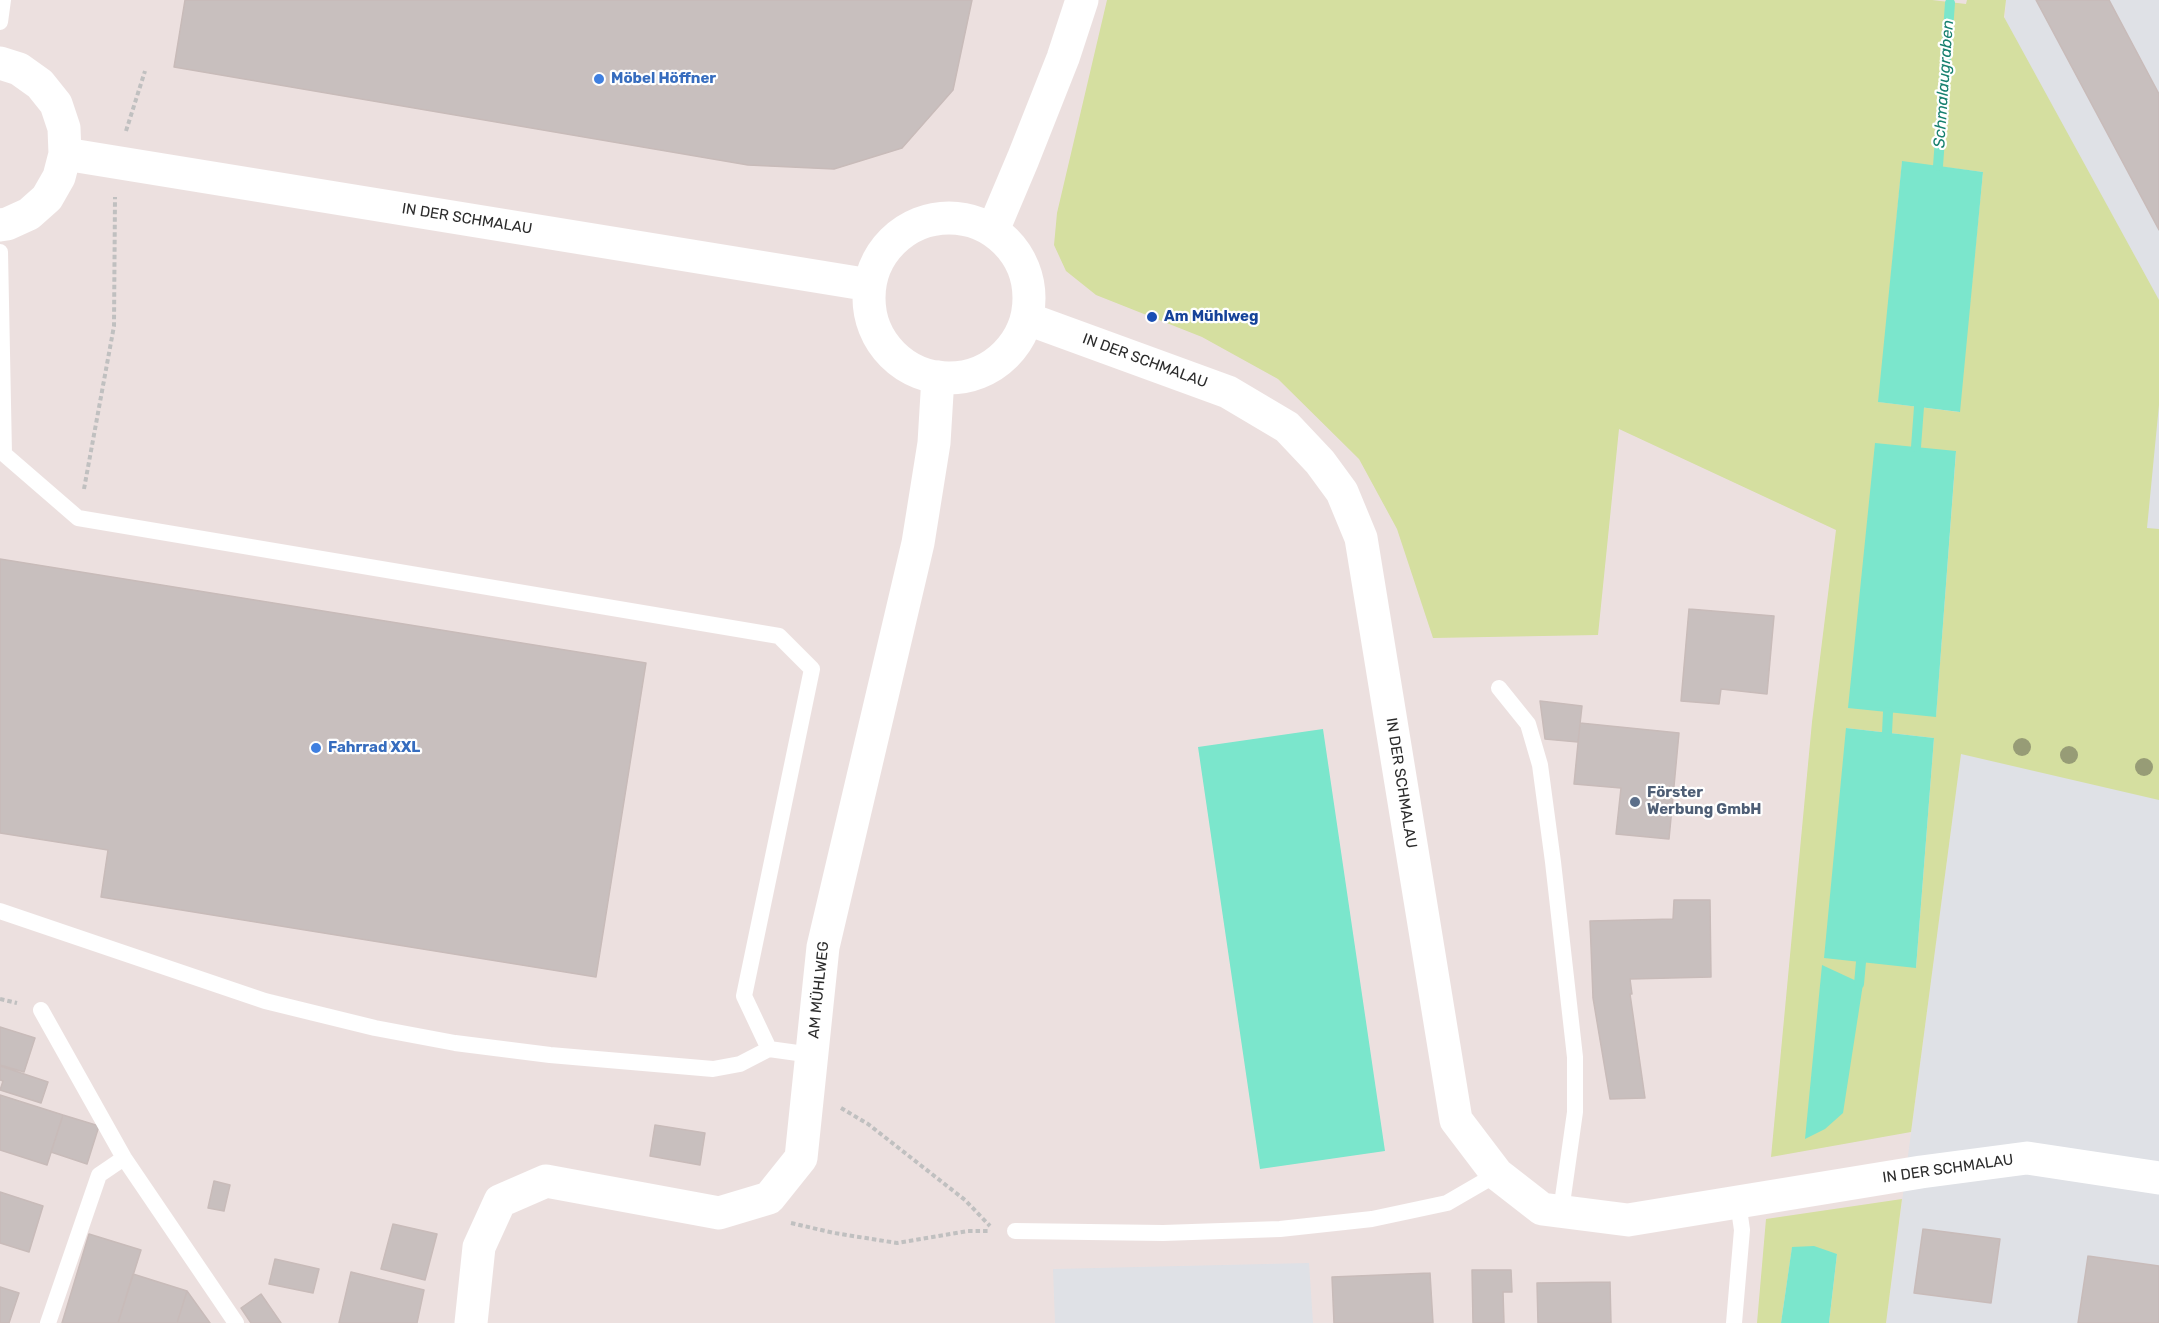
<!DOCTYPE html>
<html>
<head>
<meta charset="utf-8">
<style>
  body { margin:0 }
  canvas { display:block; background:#ece0df }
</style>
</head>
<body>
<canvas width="2159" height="1323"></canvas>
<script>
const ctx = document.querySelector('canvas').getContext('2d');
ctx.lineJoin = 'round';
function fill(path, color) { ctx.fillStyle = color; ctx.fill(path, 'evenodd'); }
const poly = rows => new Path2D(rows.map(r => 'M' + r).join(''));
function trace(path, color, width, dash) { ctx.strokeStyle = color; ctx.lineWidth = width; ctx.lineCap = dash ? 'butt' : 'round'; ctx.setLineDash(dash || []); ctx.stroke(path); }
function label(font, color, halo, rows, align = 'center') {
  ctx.font = font + ' Rubik,sans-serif'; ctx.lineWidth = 4.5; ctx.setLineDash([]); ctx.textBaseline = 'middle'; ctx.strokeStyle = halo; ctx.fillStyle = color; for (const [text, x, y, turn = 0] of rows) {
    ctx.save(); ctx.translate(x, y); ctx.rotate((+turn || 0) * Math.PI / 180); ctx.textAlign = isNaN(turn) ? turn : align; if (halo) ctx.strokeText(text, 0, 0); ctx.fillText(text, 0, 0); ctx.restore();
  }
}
const industrial = poly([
  [2006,0,2159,0,2159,1323,1886,1323,1961,753],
  [1309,1263,1313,1323,1055,1323,1053,1269]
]);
const green = poly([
  [1107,0,1932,0,1966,4,1967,0,2006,0,2004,17,2159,300,2159,405,2147,528,2159,529,2159,800,1961,754,1911,1132,1771,1157,1812,722,1836,530,1619,429,1598,635,1433,638,1397,529,1359,459,1278,379,1202,337,1096,295,1066,271,1054,245,1057,213],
  [1902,162,1983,172,1959,412,1879,402],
  [1875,444,1956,452,1936,716],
  [1846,728,1934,738,1916,968],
  [1902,1199,1886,1323,1829,1323,1837,1254,1792,1248,1781,1323,1757,1323,1766,1219]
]);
const water = poly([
  [1902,161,1983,172,1960,412,1878,402],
  [1875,443,1956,451,1936,717,1848,708],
  [1846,728,1934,738,1916,968,1824,958],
  [1323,729,1385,1151,1260,1169,1198,747],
  [1822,965,1863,984,1843,1113,1825,1129,1805,1139],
  [1814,1246,1837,1254,1829,1323,1781,1323,1792,1247]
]);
const stream = poly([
  [1938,166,1950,3],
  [1916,447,1919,407],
  [1887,733,1888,712],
  [1859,984,1861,962]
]);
const building = poly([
  [185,0,972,0,953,90,902,148,834,169,748,165,174,67,185,0],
  [2036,0,2109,0,2159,94,2159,230,2036,0],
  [0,559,646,663,596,977,101,897,108,850,0,833,0,559],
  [1689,609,1774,616,1767,694,1721,689,1719,704,1681,701,1689,609],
  [1540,701,1582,706,1578,742,1545,739,1540,701],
  [1580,723,1679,733,1669,839,1616,834,1621,788,1574,784,1580,723],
  [1674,900,1710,900,1711,977,1630,979,1632,994,1630,994,1645,1098,1610,1099,1593,998,1590,921,1673,919,1674,900],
  [0,1027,35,1038,24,1072,0,1065,0,1027],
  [0,1066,48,1082,41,1103,0,1090,3,1081,0,1080,0,1066],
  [0,1095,63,1115,47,1165,0,1150,0,1095],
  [63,1115,99,1126,87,1164,51,1152,63,1115],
  [655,1125,705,1133,700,1165,650,1156,655,1125],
  [214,1181,230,1185,224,1211,208,1208,214,1181],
  [0,1192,43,1206,29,1252,0,1243,0,1192],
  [393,1224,437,1234,425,1280,381,1269,393,1224],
  [1923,1229,2000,1239,1991,1303,1914,1293,1923,1229],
  [89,1234,141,1250,118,1323,62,1323,89,1234],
  [2088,1256,2159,1266,2159,1323,2078,1323,2088,1256],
  [275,1259,319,1269,313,1293,269,1284,275,1259],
  [1472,1270,1511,1270,1512,1292,1503,1292,1504,1323,1473,1323,1472,1270],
  [351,1272,424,1290,417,1323,339,1323,351,1272],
  [1430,1273,1433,1323,1334,1323,1332,1277,1430,1273],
  [133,1274,187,1291,177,1323,118,1323,133,1274],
  [1610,1282,1611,1323,1538,1323,1537,1283,1610,1282],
  [0,1287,19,1293,9,1323,0,1323,0,1287],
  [187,1291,210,1323,177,1323,187,1291],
  [261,1294,281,1323,251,1323,241,1308,261,1294]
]);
const path = poly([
  [126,131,145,71],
  [84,489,114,326,115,197],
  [0,999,17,1003],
  [841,1108,868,1124,965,1200,990,1226],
  [791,1223,834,1233,897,1243,968,1231,990,1231]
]);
const lane = poly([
  [0,22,3,0],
  [0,252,4,454,0,453],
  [4,454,78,518,779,636,812,669,744,996,769,1049,812,1055],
  [1499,688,1528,724,1540,765,1553,862,1575,1057,1575,1112,1561,1211],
  [0,911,265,1001,375,1028,455,1043,550,1055,713,1069,740,1064,769,1049],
  [41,1010,124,1158,236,1323],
  [1015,1231,1163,1233,1280,1229,1372,1219,1447,1203,1497,1174],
  [48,1323,99,1175,124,1158],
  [1734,1323,1742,1230,1738,1202]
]);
const street = poly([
  [1028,319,1228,392,1287,427,1320,462,1342,492,1361,538,1456,1120,1497,1174,1542,1209,1628,1220,1921,1172,2027,1158,2159,1178],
  [471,1323,479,1247,500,1201,546,1181,719,1213,769,1198,801,1158,823,947,918,543,934,443,938,377]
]);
const secondary = poly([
  [0,63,19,69,40,84,56,104,64,128,65,154,59,177,47,198,29,214,7,224,0,225],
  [65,154,870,285],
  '869 298a80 80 0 1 1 160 0a80 80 0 1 1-160 0Z',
  [993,230,1023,159,1063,58,1082,0]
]);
const trees = [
  [2022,747],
  [2069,755],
  [2144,767]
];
const markers = [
  [599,79,6,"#3f7fe0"],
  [1152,317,6,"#1a4fb4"],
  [316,748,6,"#3f7fe0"],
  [1635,802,6,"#5c6f8a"]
];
const shopNames = [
  ["Möbel Höffner",611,79],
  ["Fahrrad XXL",328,748]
];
const streetNames = [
  ["IN DER SCHMALAU",467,219,9],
  ["IN DER SCHMALAU",1145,361,20],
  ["IN DER SCHMALAU",1401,783,81],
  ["AM MÜHLWEG",819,990,-84],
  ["IN DER SCHMALAU",1948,1169,-8]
];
const transitNames = [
  ["Am Mühlweg",1164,317]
];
const serviceNames = [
  ["Förster",1647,793],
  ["Werbung GmbH",1647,810]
];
const waterNames = [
  ["Schmalaugraben",1944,84,-86]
];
fill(industrial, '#dfe1e6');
fill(green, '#d5dfa0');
fill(water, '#7be6cc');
trace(stream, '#7be6cc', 10);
fill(building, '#c8bfbe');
trace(building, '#c8bbb9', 1.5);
trace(path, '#c0c0c0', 4, [4.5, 3]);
trace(lane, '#fff', 16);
trace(street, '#fff', 33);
trace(secondary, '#fff', 33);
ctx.fillStyle = '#979c76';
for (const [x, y] of trees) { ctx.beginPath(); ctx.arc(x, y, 9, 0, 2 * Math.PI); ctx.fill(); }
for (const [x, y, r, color] of markers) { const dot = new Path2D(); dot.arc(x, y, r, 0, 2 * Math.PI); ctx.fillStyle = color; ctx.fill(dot); trace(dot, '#fff', 2); }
label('bold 15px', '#366cbe', '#fff', shopNames, 'left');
label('15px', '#2c2c2c', '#fff', streetNames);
label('bold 15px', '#164399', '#fff', transitNames, 'left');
label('bold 15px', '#4e5e75', '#fff', serviceNames, 'left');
label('italic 16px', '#17806f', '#fff', waterNames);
</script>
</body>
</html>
